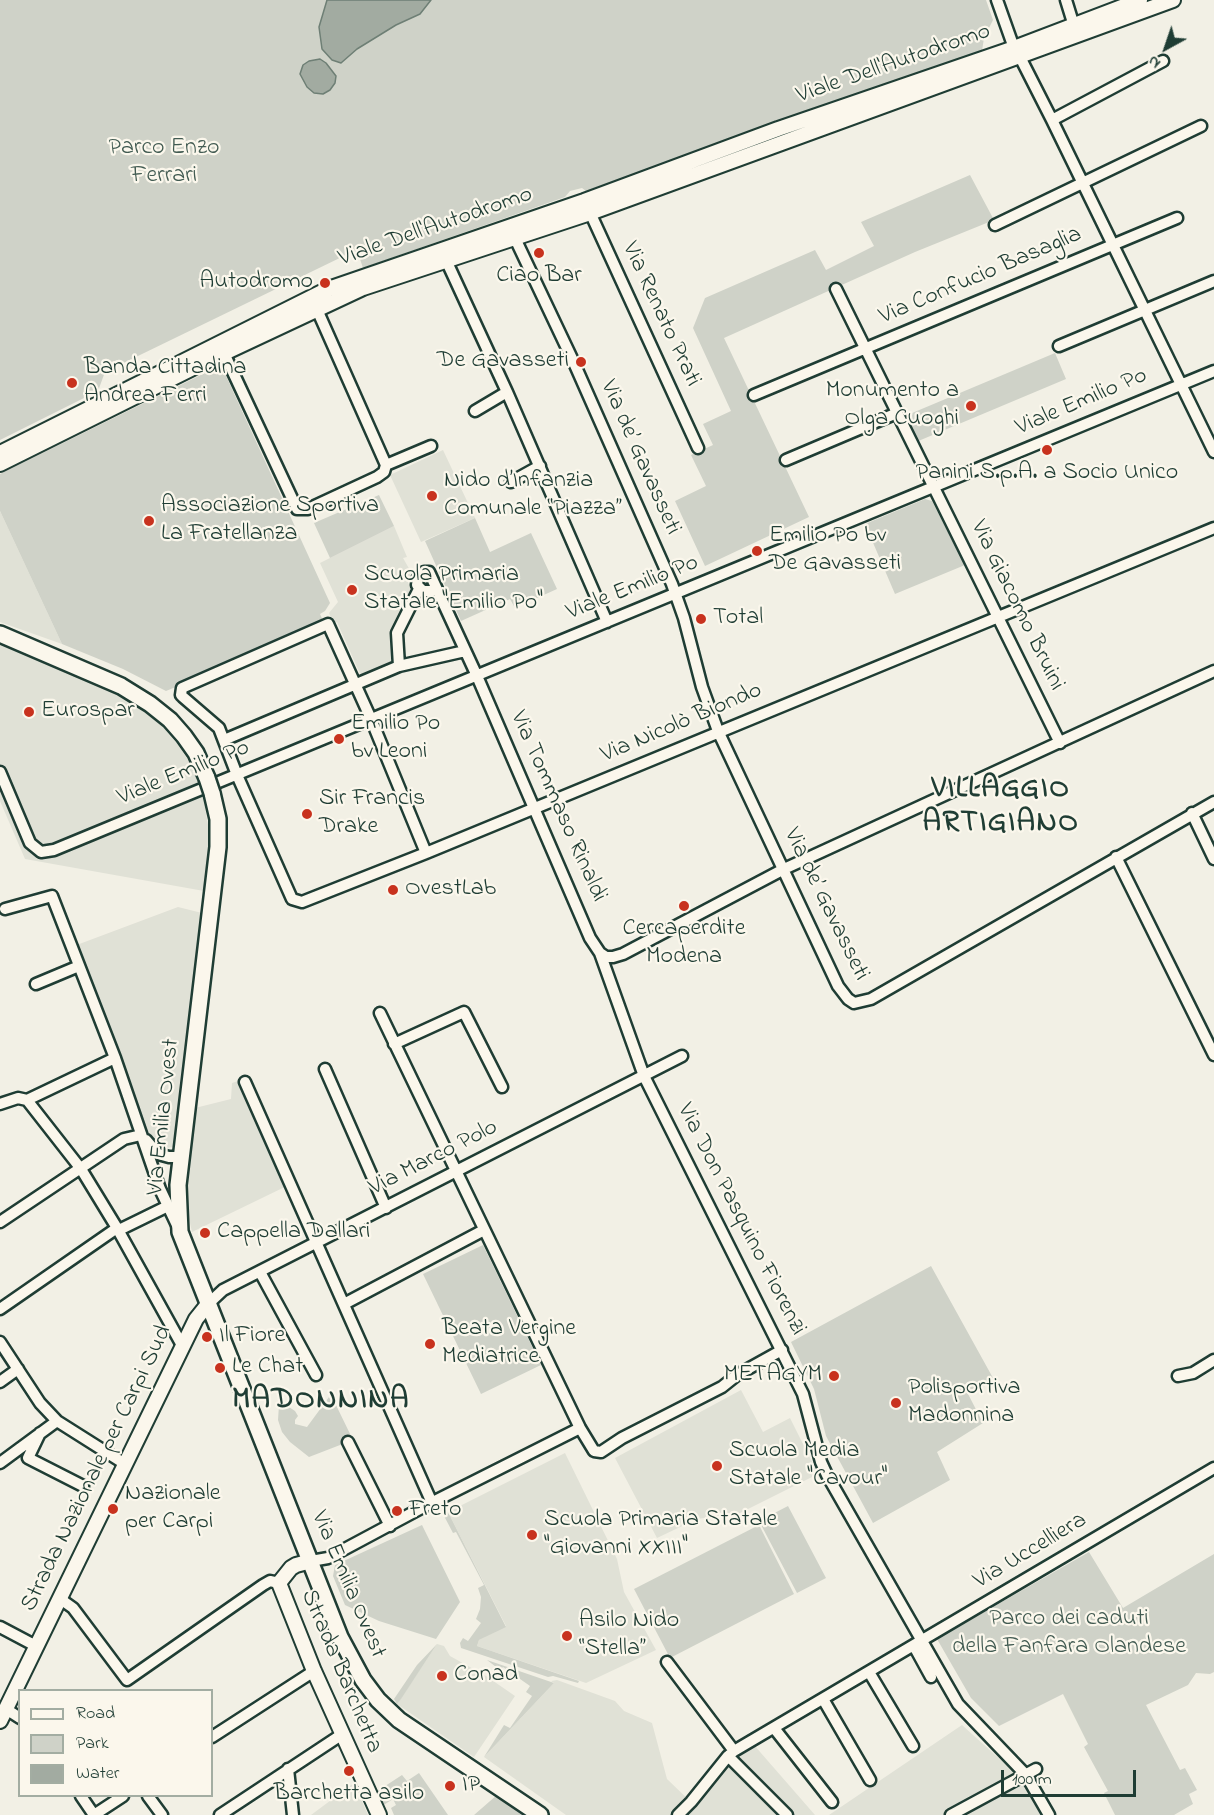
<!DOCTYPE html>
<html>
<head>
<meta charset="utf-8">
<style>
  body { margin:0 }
  #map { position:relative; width:1214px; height:1815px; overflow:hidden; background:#f2f0e5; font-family:"Indie Flower",sans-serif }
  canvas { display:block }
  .legend { position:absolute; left:18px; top:1689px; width:195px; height:108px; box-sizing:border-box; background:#fbf7ec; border:2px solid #a3ada2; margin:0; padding:8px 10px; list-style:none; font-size:18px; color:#1f3d34 }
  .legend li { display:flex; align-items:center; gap:12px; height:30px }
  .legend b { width:30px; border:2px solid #a3ada2 }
  .north { position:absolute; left:1136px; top:18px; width:60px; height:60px; -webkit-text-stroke:4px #fbf7ec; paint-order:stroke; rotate:220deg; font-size:16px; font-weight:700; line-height:24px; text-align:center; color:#1f3d34 }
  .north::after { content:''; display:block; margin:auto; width:21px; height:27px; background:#1f3d34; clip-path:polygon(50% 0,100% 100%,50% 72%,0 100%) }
  .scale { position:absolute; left:1001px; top:1770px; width:135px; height:27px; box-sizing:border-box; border:3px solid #1f3d34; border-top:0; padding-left:8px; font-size:18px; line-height:21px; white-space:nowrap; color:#1f3d34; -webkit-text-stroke:4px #fbf7ec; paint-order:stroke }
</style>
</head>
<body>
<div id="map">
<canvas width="1214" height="1815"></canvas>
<ul class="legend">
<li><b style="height:8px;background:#fbf7ec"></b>Road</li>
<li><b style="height:16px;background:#cfd2c8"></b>Park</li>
<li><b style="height:16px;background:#a2aba1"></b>Water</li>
</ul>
<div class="north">N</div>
<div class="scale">100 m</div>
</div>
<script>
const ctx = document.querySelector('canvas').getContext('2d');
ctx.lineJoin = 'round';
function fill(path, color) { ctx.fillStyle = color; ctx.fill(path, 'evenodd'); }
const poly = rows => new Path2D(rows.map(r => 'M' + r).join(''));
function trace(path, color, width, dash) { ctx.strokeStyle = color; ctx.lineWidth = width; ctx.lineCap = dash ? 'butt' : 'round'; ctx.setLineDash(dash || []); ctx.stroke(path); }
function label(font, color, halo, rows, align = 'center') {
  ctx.font = font + ' "Indie Flower",sans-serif'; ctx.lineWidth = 4.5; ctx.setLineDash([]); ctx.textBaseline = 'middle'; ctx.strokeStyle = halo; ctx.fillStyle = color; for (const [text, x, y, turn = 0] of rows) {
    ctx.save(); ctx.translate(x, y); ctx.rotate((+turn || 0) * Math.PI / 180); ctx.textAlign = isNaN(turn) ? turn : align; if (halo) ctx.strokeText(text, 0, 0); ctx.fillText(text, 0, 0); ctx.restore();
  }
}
const built = poly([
  [443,450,475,518,421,542,390,475],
  [0,511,62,644,0,622],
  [394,526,407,557,403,558,411,572,408,582,411,592,391,631,393,665,361,676,337,622,333,623,329,613,338,602,320,563],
  [0,644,119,695,139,707,159,722,178,745,194,769,204,802,210,836,204,891,25,859,0,801],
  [178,907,202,913,176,1141,173,1147,167,1148,160,1145,144,1127,74,946],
  [250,1077,295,1182,192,1232,186,1205,195,1108,231,1099,232,1083],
  [741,1390,763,1432,790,1418,818,1474,740,1513,697,1519,657,1538,615,1458],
  [565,1453,617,1559,624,1592,656,1650,586,1683,477,1646,479,1640,506,1626,448,1512],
  [437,1644,444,1646,450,1656,486,1676,515,1696,474,1757,397,1704],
  [557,1680,615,1701,624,1711,652,1723,667,1779,695,1806,728,1759,754,1745,815,1815,566,1815,484,1757,554,1683,551,1681],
  [962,1725,1026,1783,1042,1815,829,1815],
  [354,1783,368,1815,311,1815]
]);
const green = poly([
  [0,0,986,0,993,20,984,38,982,51,586,191,582,188,570,191,565,197,363,268,359,256,350,253,105,372,98,391,0,440],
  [970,175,994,220,915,252,724,338,809,517,705,566,675,501,706,486,691,455,713,445,703,424,731,411,693,328,705,298,815,250,826,270,874,246,861,222],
  [1055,353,1066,379,916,442,905,416],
  [221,365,330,603,325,611,320,614,325,625,166,691,123,669,62,644,0,511,0,474],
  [379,495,394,526,330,558,314,523],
  [925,499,932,501,965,565,895,594,865,524],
  [475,518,490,552,531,533,557,589,515,608,510,599,461,621,425,541],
  [483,1245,541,1365,481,1394,423,1274],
  [931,1266,993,1378,967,1392,983,1423,937,1452,950,1480,873,1523,826,1436,814,1389,791,1342],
  [329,1397,335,1403,353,1440,309,1457,290,1442,282,1432,278,1420,279,1405,280,1401,295,1411,298,1416,295,1420,295,1424,307,1427],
  [788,1506,826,1578,797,1593,759,1521],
  [448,1512,506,1627,479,1640,477,1646,579,1681,578,1683,553,1676,548,1677,461,1648,460,1643,463,1638,468,1641,481,1623,476,1619,480,1609,481,1597,478,1588,484,1585,456,1532,453,1533,443,1514],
  [422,1525,460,1602,436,1639,379,1621,345,1605,333,1576,335,1565],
  [759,1525,794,1594,670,1658,634,1589],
  [1089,1552,1123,1608,1214,1554,1214,1672,1210,1674,1196,1673,1188,1685,1146,1705,1180,1770,1185,1768,1197,1790,1189,1794,1193,1804,1174,1815,1115,1815,1104,1793,1108,1791,1084,1747,1088,1744,1063,1694,999,1726,971,1698,937,1639],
  [437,1644,401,1699,397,1704,394,1699,417,1665],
  [487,1660,554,1683,484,1757,504,1725,510,1728,532,1696,526,1692,530,1686,503,1667,500,1670],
  [419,1773,448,1815,394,1815,391,1808,396,1805,393,1799,382,1806,376,1792,402,1775,407,1781],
  [497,1795,524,1815,474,1815]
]);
const water = poly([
  [327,0,431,0,420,14,396,25,357,49,341,63,332,60,322,49,319,27,327,0],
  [320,59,326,63,336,76,335,83,330,90,323,94,314,93,307,87,300,74,303,65,309,61,320,59]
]);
const minor = poly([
  [997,0,1014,48,1020,57,1052,120,1214,452],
  [1066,0,1074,26],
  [1052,120,1163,61],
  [588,208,698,448],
  [995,225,1201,126],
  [512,232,575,365,672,584,684,618,702,687,718,731,838,986,848,999,854,1003,871,999,1214,802],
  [446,260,507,392,607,622],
  [836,289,1060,743],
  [315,305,386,465,431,446],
  [1059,346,1214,281],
  [224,353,297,509,308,509,377,477,384,472,386,465],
  [754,395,1177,218],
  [475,411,507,392],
  [786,460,897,413],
  [511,482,540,466],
  [436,588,432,591,423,591,417,585,418,577,424,572,429,572,477,676,590,938,600,953,644,1076,803,1394,821,1462,827,1475,958,1704,1026,1775,1049,1815],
  [399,666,397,633,419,589],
  [224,740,399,666,465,651],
  [0,772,30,843,41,852,54,850,1214,371],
  [1192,813,1214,859],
  [426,853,371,719,328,624,182,688,181,695,183,697,219,728,237,775,292,899,302,902,426,853,1214,528],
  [1116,857,1214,1055],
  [5,909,52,896,115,1058,160,1189,177,1225],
  [600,953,606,957,613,957,623,954,784,869,1214,671],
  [36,984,79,966],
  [380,1013,580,1428,594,1451,601,1452,622,1438,722,1387,737,1375,782,1350],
  [394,1044,464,1012,502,1087],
  [115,1058,27,1100,81,1169,117,1228,183,1347],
  [325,1069,386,1208],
  [245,1082,432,1503],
  [0,1104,18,1098,27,1100],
  [146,1140,158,1154,169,1157,181,1157],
  [0,1222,124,1139,141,1135],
  [119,1230,168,1206],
  [260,1272,316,1375],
  [208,1304,223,1290,682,1056],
  [344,1304,484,1230],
  [0,1309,117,1228],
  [0,1342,40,1403,57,1421,125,1464],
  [1178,1376,1193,1373,1214,1360],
  [0,1382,18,1369],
  [40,1433,28,1458,83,1486],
  [348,1442,390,1526],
  [0,1463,57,1421],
  [311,1561,328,1558,427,1505,580,1428],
  [59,1598,73,1608,127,1680,263,1585,270,1581,279,1583],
  [0,1627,36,1646],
  [914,1646,931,1677],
  [667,1662,734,1751],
  [869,1672,913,1746],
  [823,1699,870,1780],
  [6,1709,20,1718],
  [774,1728,832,1802],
  [212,1737,314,1671],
  [728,1756,787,1815],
  [288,1769,293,1815],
  [81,1796,94,1815],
  [148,1796,162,1815],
  [94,1815,123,1796],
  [220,1815,341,1735],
  [678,1815,691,1802,728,1756,734,1751,1214,1468],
  [951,1815,1036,1769]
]);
const tertiary = poly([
  [0,453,328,289,584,201,778,129,1014,48,1140,0],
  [0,464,203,363,363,288,590,213,1173,0],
  [311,1561,296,1565,291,1568,279,1583,314,1671,379,1815],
  [0,1721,196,1319,208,1304]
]);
const secondary = poly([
  [0,634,121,686,150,704,170,720,184,736,196,753,207,778],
  [212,793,218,819,218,847,178,1185,180,1232,340,1637,363,1680,378,1700,399,1720,540,1815]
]);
const secondaryBridge = poly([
  [207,778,212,793]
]);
const markers = [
  [539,253,6,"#c8321e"],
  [325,283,6,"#c8321e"],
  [581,362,6,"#c8321e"],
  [72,383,6,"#c8321e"],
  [971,406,6,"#c8321e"],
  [1047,450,6,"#c8321e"],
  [432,496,6,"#c8321e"],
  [149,521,6,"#c8321e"],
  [757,551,6,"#c8321e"],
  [352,590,6,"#c8321e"],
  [701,619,6,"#c8321e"],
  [29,712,6,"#c8321e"],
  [339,739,6,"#c8321e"],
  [307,814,6,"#c8321e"],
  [393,890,6,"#c8321e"],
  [684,906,6,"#c8321e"],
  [205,1233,6,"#c8321e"],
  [207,1337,6,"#c8321e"],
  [430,1344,6,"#c8321e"],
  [220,1368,6,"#c8321e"],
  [834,1376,6,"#c8321e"],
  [896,1403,6,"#c8321e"],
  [717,1466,6,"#c8321e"],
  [113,1509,6,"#c8321e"],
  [397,1511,6,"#c8321e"],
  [532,1535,6,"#c8321e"],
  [567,1636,6,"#c8321e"],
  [442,1676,6,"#c8321e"],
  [349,1771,6,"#c8321e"],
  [450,1786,6,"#c8321e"]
];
const streetNames = [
  ["Viale Dell'Autodromo",894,65,-19],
  ["Viale Dell'Autodromo",436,228,-19],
  ["Via Confucio Basaglia",981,277,-23],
  ["Via Renato Prati",660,315,65],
  ["Viale Emilio Po",1082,403,-23],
  ["Via de’ Gavasseti",639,458,66],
  ["Viale Emilio Po",633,589,-22],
  ["Via Giacomo Bruini",1016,606,64],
  ["Via Nicolò Biondo",682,724,-23],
  ["Viale Emilio Po",184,774,-22],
  ["Via Tommaso Rinaldi",557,807,66],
  ["Via de’ Gavasseti",825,905,64],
  ["Via Emilia Ovest",165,1117,-84],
  ["Via Marco Polo",434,1159,-27],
  ["Via Don Pasquino Fiorenzi",740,1220,63],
  ["Strada Nazionale per Carpi Sud",98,1469,-64],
  ["Via Uccelliera",1031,1552,-31],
  ["Via Emilia Ovest",347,1585,67],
  ["Strada Barchetta",340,1672,67]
];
const parkNames = [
  ["Parco Enzo",164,149],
  ["Ferrari",164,177],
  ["Parco dei caduti",1069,1620],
  ["della Fanfara Olandese",1069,1648]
];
const poiNames = [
  ["Ciao Bar",539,277,"center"],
  ["Autodromo",313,283,"right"],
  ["De Gavasseti",569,362,"right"],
  ["Banda Cittadina",84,369],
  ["Andrea Ferri",84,397],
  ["Monumento a",959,392,"right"],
  ["Olga Cuoghi",959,420,"right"],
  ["Panini S.p.A. a Socio Unico",1047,474,"center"],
  ["Nido d’Infanzia",444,482],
  ["Comunale “Piazza”",444,510],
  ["Associazione Sportiva",161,507],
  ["La Fratellanza",161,535],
  ["Emilio Po bv",769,537],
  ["De Gavasseti",769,565],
  ["Scuola Primaria",364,576],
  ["Statale \"Emilio Po\"",364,604],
  ["Total",713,619],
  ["Eurospar",41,712],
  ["Emilio Po",351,725],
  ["bv Leoni",351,753],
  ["Sir Francis",319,800],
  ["Drake",319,828],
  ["OvestLab",405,890],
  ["Cercaperdite",684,930,"center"],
  ["Modena",684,958,"center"],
  ["Cappella Dallari",217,1233],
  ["Beata Vergine",442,1330],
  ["Mediatrice",442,1358],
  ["Il Fiore",219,1337],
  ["Le Chat",232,1368],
  ["METAGYM",822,1376,"right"],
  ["Polisportiva",908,1389],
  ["Madonnina",908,1417],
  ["Scuola Media",729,1452],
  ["Statale \"Cavour\"",729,1480],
  ["Nazionale",125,1495],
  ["per Carpi",125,1523],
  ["Freto",409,1511],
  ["Scuola Primaria Statale",544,1521],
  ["\"Giovanni XXIII\"",544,1549],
  ["Asilo Nido",579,1622],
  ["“Stella”",579,1650],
  ["Conad",454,1676],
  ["IP",462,1786],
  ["Barchetta asilo",349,1795,"center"]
];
const districtNames = [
  ["VILLAGGIO",1001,791],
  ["ARTIGIANO",1001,825],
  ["MADONNINA",321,1402]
];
fill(built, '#e0e1d6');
fill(green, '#cfd2c8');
fill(water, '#a2aba1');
trace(water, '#6e7f75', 1.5);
trace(minor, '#1f3d34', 15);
trace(tertiary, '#1f3d34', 18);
trace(secondary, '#1f3d34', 20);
trace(minor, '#fbf7ec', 10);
trace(tertiary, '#fbf7ec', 14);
trace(secondary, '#fbf7ec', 15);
trace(secondaryBridge, '#1f3d34', 20, []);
trace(secondaryBridge, '#fbf7ec', 15);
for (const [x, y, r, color] of markers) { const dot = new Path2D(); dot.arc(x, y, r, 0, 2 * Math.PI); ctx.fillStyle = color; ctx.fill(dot); trace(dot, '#fbf7ec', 2); }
label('24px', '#1f3d34', '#fbf7ec', streetNames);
label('24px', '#425b52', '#fbf7ec', parkNames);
label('24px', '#1f3d34', '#fbf7ec', poiNames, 'left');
ctx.letterSpacing = '1.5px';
label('bold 30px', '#1f3d34', '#fbf7ec', districtNames);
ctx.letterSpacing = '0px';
</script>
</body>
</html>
